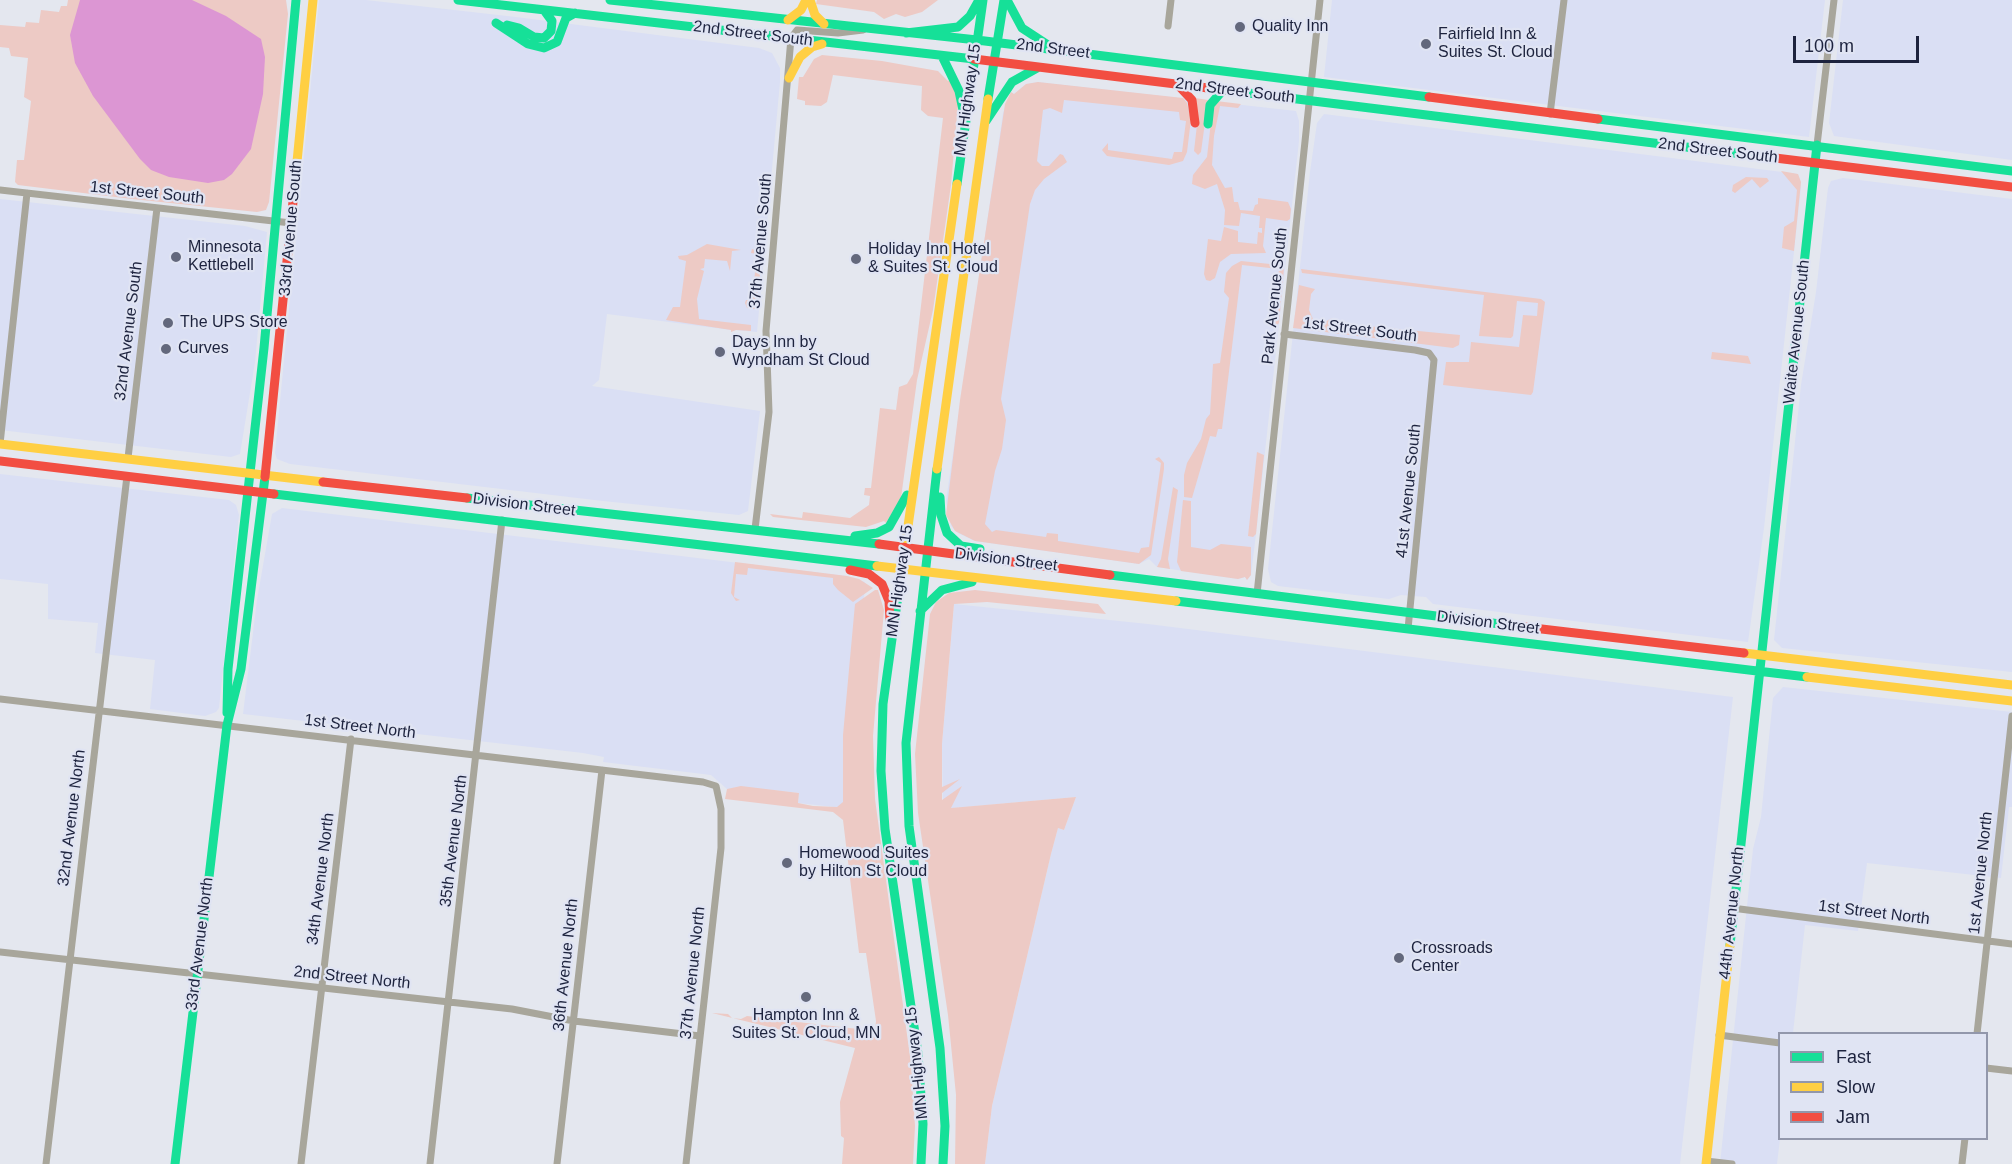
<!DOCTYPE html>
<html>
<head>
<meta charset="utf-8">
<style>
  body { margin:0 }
  #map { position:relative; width:2012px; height:1164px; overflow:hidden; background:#e4e7ef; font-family:Helvetica,sans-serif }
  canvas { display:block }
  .legend { position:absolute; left:1778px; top:1032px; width:210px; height:108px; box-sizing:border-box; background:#e0e4f3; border:2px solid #9297ab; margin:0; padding:8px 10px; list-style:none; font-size:18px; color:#1d233e }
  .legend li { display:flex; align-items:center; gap:12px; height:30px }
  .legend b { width:30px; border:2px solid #9297ab }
  .scale { position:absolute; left:1793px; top:36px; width:126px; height:27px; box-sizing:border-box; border:3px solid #1d233e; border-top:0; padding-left:8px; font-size:18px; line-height:21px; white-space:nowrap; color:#1d233e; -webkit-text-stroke:4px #e0e4f3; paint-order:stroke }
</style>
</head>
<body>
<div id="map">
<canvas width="2012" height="1164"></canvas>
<ul class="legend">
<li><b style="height:8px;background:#16e098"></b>Fast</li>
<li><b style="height:8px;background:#ffcf43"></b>Slow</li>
<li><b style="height:8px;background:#f24e42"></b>Jam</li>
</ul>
<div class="scale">100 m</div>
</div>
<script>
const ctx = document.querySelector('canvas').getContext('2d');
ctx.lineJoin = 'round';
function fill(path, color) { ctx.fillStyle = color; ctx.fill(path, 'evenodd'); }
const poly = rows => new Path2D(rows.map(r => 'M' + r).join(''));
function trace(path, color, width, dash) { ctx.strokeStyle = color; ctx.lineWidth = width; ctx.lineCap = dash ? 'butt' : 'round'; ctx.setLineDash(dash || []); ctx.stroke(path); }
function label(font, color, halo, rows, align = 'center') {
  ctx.font = font + ' Helvetica,sans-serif'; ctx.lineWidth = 4.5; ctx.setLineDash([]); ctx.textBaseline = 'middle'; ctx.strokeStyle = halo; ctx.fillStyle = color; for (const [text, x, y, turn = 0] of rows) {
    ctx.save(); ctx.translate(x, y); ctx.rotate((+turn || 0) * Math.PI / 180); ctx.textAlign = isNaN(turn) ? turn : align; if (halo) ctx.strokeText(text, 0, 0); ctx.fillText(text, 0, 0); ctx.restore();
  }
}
const built = poly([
  [319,0,366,0,516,17,759,48,772,53,780,68,780,82,757,332,736,330,731,332,731,330,607,314,599,380,592,386,760,411,748,511,739,515,603,501,290,464,277,459,275,453],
  [1332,0,1825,0,1809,137,1324,77],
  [1843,0,2012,0,2012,160,1834,136,1829,123],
  [1038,82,1296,111,1299,121,1299,141,1256,534,1251,575,1247,580,1245,577,1238,579,1157,567,1149,559,1139,564,975,541,958,533,951,526,946,501,1003,113,1011,92,1014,94,1026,84],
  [1324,114,1798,174,1801,187,1764,528,1748,642,1433,604,1426,597,1401,595,1389,599,1278,586,1271,582,1268,569,1310,172,1317,123],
  [1843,178,2012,199,2012,672,1782,648,1774,640,1801,385,1816,292,1828,188,1831,181],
  [0,199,245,226,267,232,255,362,240,454,231,457,0,430],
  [0,474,229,500,236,505,239,515,219,708,216,712,205,716,150,709,155,660,95,653,98,623,48,619,48,584,0,579],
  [282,508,847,576,865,582,852,809,798,803,799,793,753,788,727,789,711,775,603,762,604,757,583,753,243,714,257,600,272,514],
  [954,604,1148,624,1733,697,1680,1164,985,1164,992,1106,1051,854,1058,828,1064,830,1076,797,943,809,942,744],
  [1783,687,2012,712,2012,807,2009,807,2001,878,1867,863,1858,931,1805,925,1793,1033,1780,1034,1780,1139,1777,1164,1720,1164,1753,849,1761,817,1773,698]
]);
const green = poly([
  [68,0,286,0,288,14,269,202,266,210,257,212,132,199,18,185,15,182,17,160,24,160,31,101,24,97,28,58,11,56,9,48,0,47,0,25,25,27,26,22,39,23,41,10,59,12,61,6,67,6],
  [817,0,938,0,922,12,905,17,896,14,884,19,874,12,816,4],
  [822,55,882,61,938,71,948,81,952,78,958,104,951,185,933,310,917,380,901,498,886,523,884,521,866,527,773,517,770,514,802,518,803,512,850,518,869,505,870,496,864,495,865,488,871,488,880,408,896,410,899,387,907,384,913,374,943,118,928,116,921,110,922,86,833,75,827,102,821,106,805,105,805,101,797,99,799,77,803,77,814,59],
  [1038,82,1183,98,1187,103,1191,119,1187,152,1183,161,1169,165,1107,156,1102,150,1108,143,1108,150,1172,159,1174,152,1182,152,1186,121,1180,120,1179,112,1064,100,1062,113,1050,108,1043,110,1037,161,1042,166,1049,166,1060,154,1063,155,1067,162,1044,179,1035,190,1030,204,1001,399,1006,420,1002,449,995,471,985,524,992,532,996,530,1046,537,1047,533,1058,534,1058,541,1139,553,1141,548,1149,547,1161,463,1155,459,1159,457,1164,463,1164,469,1151,555,1139,564,975,541,955,531,946,515,960,400,1005,104,1011,92,1014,94,1026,84],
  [1195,98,1208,100,1201,152,1198,155,1194,151,1198,116],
  [1216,101,1241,104,1238,108,1220,106,1214,136,1212,165,1225,188,1232,187,1234,202,1238,202,1240,210,1253,211,1255,205,1258,204,1258,198,1288,202,1291,209,1290,219,1287,221,1266,218,1263,246,1266,253,1231,254,1220,262,1215,278,1210,281,1206,280,1204,274,1208,239,1221,241,1224,227,1238,231,1238,242,1257,244,1258,232,1262,233,1262,228,1259,228,1260,216,1241,213,1239,226,1224,225,1225,210,1217,184,1205,189,1192,184,1193,175,1207,157,1213,104],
  [1781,171,1798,174,1801,182,1794,251,1782,248,1784,227,1794,221,1797,190],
  [1746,177,1767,178,1769,181,1760,188,1752,179,1735,193,1732,191,1733,185],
  [707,244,741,250,732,251,730,271,727,261,705,259,704,268,700,269,704,271,697,299,699,319,751,325,751,331,736,330,731,332,731,330,666,320,673,307,680,307,686,261,679,259,678,256,687,255],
  [752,249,763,254,755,309,747,308,745,303,746,300,752,300,757,254,751,253],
  [1241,261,1280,265,1284,268,1279,323,1276,326,1273,323,1279,269,1242,265,1222,429,1218,429,1216,437,1210,436,1192,498,1184,497,1184,475,1187,463,1201,439,1206,419,1210,414,1213,364,1220,363,1229,298,1224,292,1226,273,1232,266],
  [1301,269,1541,299,1545,302,1533,392,1531,395,1443,385,1446,362,1469,362,1471,342,1519,347,1523,315,1537,316,1538,303,1517,301,1513,336,1511,338,1479,336,1484,295,1302,273],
  [1299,285,1315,289,1311,294,1309,310,1313,319,1318,322,1323,323,1332,318,1335,323,1460,335,1459,345,1453,348,1293,328],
  [1712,352,1748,356,1751,364,1711,359],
  [1257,452,1264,455,1256,534,1253,537,1248,536],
  [1173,487,1178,490,1168,559,1170,569,1157,567,1161,559],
  [1183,500,1191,501,1191,547,1210,550,1221,544,1251,547,1251,575,1247,580,1245,577,1238,579,1181,571,1177,562],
  [735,562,847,576,859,579,873,588,853,602,838,590,833,584,833,578,748,568,747,575,736,574,734,597,740,600,736,601,731,593],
  [875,590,878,590,884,610,873,736,875,799,911,1064,915,1126,913,1164,842,1164,844,1138,841,1136,840,1102,855,1048,712,1013,728,1014,732,1018,741,1019,747,1016,875,1031,876,1021,866,953,859,953,843,820,833,812,725,799,727,789,741,786,799,793,798,803,813,806,837,807,843,802,843,735,855,604],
  [975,590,1098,604,1106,614,987,602,954,604,942,744,942,787,960,779,942,793,942,800,962,786,951,808,1076,797,1064,830,1058,828,1051,854,992,1106,985,1164,955,1164,956,1095,948,1015,918,813,915,754,930,614,936,602,949,593]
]);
const water = poly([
  [80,0,192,0,226,16,261,39,265,57,263,94,251,149,232,174,224,180,208,183,169,177,151,170,140,159,93,96,75,63,70,35]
]);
const street = poly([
  [1168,26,1171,0],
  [1550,114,1564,0],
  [1817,145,1834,0],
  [0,190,291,223],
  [1284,334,1415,350,1429,353,1434,360,1408,629],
  [0,444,27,193],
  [128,458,157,208],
  [755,529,769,412,766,331,791,38,797,30,838,33,863,30],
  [1257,594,1320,0],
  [0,699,703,782,716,786,721,809,721,848,686,1164],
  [1732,908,2012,944],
  [0,952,512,1009,574,1021,700,1036],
  [1977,1034,2012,716],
  [1719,1035,1780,1043],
  [1986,1068,2012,1071],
  [1706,1161,1732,1164],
  [46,1164,127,476],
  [301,1164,351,739],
  [430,1164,502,520],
  [557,1164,602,770],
  [1962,1164,1965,1138]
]);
const fast = poly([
  [458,0,974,59],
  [610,0,977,40],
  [1007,0,1022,28,1051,47],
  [496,23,528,44,544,48,557,42,566,18,575,13],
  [507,25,519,28,534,37,544,38,551,31,552,21,544,10],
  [906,33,958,27,970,16,979,0],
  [977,40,1429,97],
  [942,56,959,91,963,110],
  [1224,90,1759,156],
  [988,99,1004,0],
  [1598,119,2012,171],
  [986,121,1012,82,1037,68],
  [1208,124,1210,105,1223,90],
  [957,184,983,0],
  [937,469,906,743,909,826,940,1048,945,1126,943,1164],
  [274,494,877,566],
  [940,497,941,515,947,533,961,546,980,549],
  [467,498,879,544],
  [855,536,877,533,889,527,907,495],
  [1110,575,1508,625],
  [898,596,883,704,881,771,885,829,918,1054,923,1124,921,1164],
  [1176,601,1807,677],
  [920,611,942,590,972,582],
  [227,713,228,669,264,348,296,0],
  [1730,945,1817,145],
  [175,1164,227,725,241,669,265,477]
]);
const slow = poly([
  [810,0,815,15,824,24],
  [788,20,801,10,806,0],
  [789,78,800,57,812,47,822,44],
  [294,192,313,0],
  [0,444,323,482],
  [937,469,988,99],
  [877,566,1176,601],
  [898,596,957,184],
  [1744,653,2012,685],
  [1807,677,2012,701],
  [1706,1164,1730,945]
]);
const jam = poly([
  [974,59,1224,90],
  [1177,84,1192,100,1195,123],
  [1429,97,1598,119],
  [1759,156,2012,187],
  [0,461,274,494],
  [265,477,294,192],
  [323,482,467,498],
  [879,544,1110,575],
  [850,570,869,574,882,584,889,601,890,620],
  [1508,625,1744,653]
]);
const markers = [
  [1240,27,6,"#63687c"],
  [1426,44,6,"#63687c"],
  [176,257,6,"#63687c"],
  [856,259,6,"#63687c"],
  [168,323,6,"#63687c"],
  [166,349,6,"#63687c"],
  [720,352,6,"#63687c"],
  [787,863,6,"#63687c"],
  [1399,958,6,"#63687c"],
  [806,997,6,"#63687c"]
];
const poiNames = [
  ["Quality Inn",1252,27],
  ["Fairfield Inn &",1438,35],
  ["Suites St. Cloud",1438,53],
  ["Minnesota",188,248],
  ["Kettlebell",188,266],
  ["Holiday Inn Hotel",868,250],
  ["& Suites St. Cloud",868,268],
  ["The UPS Store",180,323],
  ["Days Inn by",732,343],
  ["Wyndham St Cloud",732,361],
  ["Curves",178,349],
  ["Homewood Suites",799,854],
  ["by Hilton St Cloud",799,872],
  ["Crossroads",1411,949],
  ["Center",1411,967],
  ["Hampton Inn &",806,1016,"center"],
  ["Suites St. Cloud, MN",806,1034,"center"]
];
const streetNames = [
  ["2nd Street South",753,34,7],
  ["2nd Street",1053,49,7],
  ["2nd Street South",1235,91,7],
  ["MN Highway 15",968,100,-82],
  ["2nd Street South",1718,151,7],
  ["1st Street South",147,193,6],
  ["33rd Avenue South",291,228,-85],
  ["37th Avenue South",761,241,-85],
  ["Park Avenue South",1275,296,-84],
  ["1st Street South",1360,330,7],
  ["32nd Avenue South",129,331,-83],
  ["Waite Avenue South",1797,332,-84],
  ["41st Avenue South",1409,491,-84],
  ["Division Street",524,505,7],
  ["Division Street",1006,560,7],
  ["MN Highway 15",900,581,-82],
  ["Division Street",1488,623,7],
  ["1st Street North",360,727,7],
  ["32nd Avenue North",72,818,-83],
  ["35th Avenue North",454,841,-83],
  ["1st Avenue North",1981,873,-84],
  ["34th Avenue North",321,879,-83],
  ["44th Avenue North",1732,913,-84],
  ["1st Street North",1874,913,7],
  ["33rd Avenue North",200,944,-83],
  ["36th Avenue North",566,965,-84],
  ["37th Avenue North",693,973,-84],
  ["2nd Street North",352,978,6],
  ["MN Highway 15",917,1063,-96]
];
fill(built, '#dadff4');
fill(green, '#edcac5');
fill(water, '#dc96d3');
trace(street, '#a8a69b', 7);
trace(fast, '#16e098', 9);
trace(slow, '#ffcf43', 9);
trace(jam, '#f24e42', 9);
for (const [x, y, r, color] of markers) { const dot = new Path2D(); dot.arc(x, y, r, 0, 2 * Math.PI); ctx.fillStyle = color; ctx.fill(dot); trace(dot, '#e0e4f3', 2); }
label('16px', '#1d233e', '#e0e4f3', poiNames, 'left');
label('16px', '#1d233e', '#e0e4f3', streetNames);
</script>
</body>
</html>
